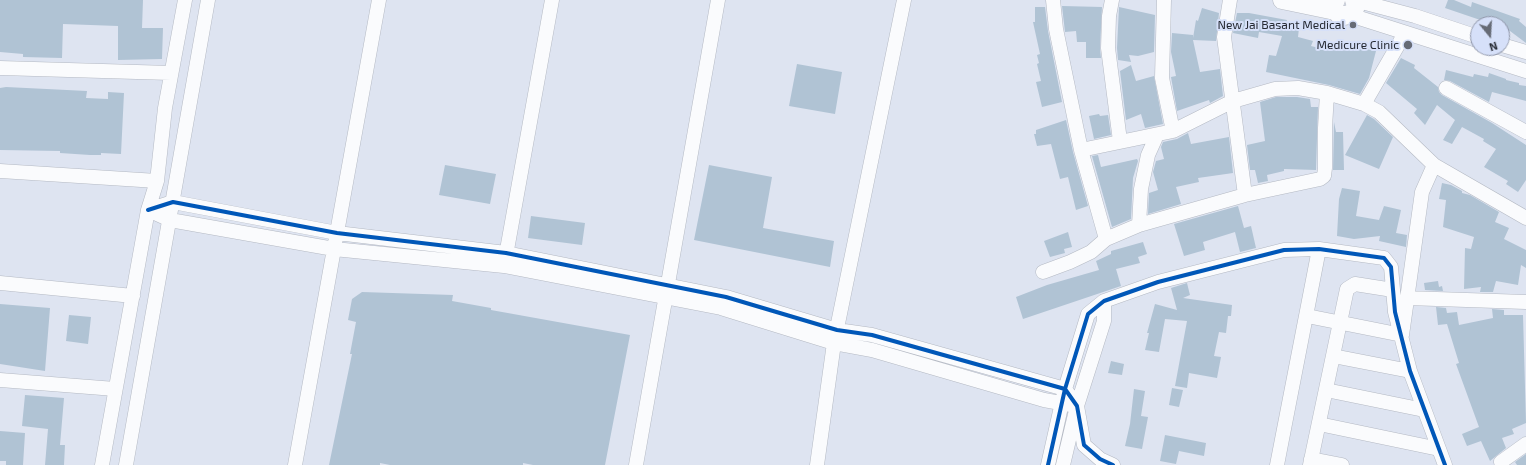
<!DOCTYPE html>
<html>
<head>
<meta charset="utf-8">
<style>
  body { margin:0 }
  #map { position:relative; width:1526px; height:465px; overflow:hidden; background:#dee4f1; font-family:"Exo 2",sans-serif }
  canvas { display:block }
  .north { position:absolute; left:1470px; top:16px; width:40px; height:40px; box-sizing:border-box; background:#d6e0f9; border:1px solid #9097aa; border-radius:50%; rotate:162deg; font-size:11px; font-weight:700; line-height:16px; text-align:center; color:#262a33 }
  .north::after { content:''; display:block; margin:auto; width:14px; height:18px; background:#666b76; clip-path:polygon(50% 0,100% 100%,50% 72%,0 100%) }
</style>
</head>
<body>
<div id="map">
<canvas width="1526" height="465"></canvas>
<div class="north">N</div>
</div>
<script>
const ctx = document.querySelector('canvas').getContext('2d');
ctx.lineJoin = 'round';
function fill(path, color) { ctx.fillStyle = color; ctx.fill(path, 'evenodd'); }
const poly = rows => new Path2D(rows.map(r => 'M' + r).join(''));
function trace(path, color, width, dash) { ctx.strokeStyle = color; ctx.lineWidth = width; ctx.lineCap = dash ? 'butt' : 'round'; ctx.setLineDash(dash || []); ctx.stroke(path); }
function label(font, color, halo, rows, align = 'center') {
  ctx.font = font + ' "Exo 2",sans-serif'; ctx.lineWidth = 4; ctx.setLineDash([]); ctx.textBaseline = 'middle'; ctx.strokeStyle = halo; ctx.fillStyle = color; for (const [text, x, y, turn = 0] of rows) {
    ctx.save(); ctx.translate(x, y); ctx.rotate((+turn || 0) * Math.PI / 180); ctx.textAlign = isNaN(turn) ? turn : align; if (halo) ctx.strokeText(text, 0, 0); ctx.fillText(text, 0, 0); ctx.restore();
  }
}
const building = poly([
  [0,0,143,0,142,28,163,28,162,59,118,60,118,26,63,24,62,58,23,57,23,54,0,52],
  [1448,0,1454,0,1471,7,1472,2,1520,19,1519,21,1526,27,1526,43,1510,31,1502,28,1502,24,1492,24,1445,8],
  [1062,6,1102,7,1100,48,1101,58,1086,58,1086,42,1077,42,1076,31,1065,32],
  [1035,7,1045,7,1048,31,1062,102,1042,107,1036,82,1041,81,1037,64,1039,63,1037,55,1040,54,1033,22,1035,22],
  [1119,7,1155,15,1154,52,1138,56,1129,55,1131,62,1118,60,1117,48],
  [1202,8,1219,13,1216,41,1193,40,1200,72,1220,69,1223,96,1210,103,1209,100,1177,111,1171,77,1176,76,1171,52,1172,33,1193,35,1193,38,1196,20,1198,21],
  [1237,13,1249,13,1287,20,1286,26,1299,28,1298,37,1313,41,1311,46,1331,51,1333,44,1342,46,1343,44,1376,51,1369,78,1360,94,1329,85,1266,72,1269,55,1276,56,1282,36,1259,32,1258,38,1233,33],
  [1401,58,1415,65,1414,68,1438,87,1439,92,1442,95,1492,123,1526,145,1526,180,1518,192,1506,184,1508,181,1484,167,1496,149,1483,141,1484,139,1462,127,1452,144,1443,140,1455,120,1437,105,1425,125,1414,113,1417,109,1386,83],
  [797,64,842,72,835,114,789,106],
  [1131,65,1136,81,1154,76,1163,124,1145,128,1141,114,1126,120,1120,71],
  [1446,70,1473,77,1474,74,1488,77,1489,73,1506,79,1506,80,1519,83,1519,85,1526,86,1526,101,1492,92,1489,102,1450,81,1444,80],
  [6,87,87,91,86,98,108,99,108,92,124,93,121,154,101,153,101,155,90,155,60,153,60,151,0,150,0,88],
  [1276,97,1297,97,1310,99,1311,107,1318,107,1316,170,1284,169,1284,171,1267,175,1268,181,1258,183,1255,170,1250,170,1247,145,1265,141,1260,102],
  [1099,114,1100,116,1108,115,1111,135,1094,139,1089,116],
  [1367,115,1374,119,1393,137,1379,169,1345,155],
  [1066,120,1073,152,1088,206,1076,210,1068,177,1060,179,1051,144,1037,146,1034,134,1036,134,1036,130],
  [1334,122,1336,132,1343,132,1344,170,1333,170],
  [1188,133,1191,144,1229,137,1233,173,1198,178,1199,182,1176,187,1181,204,1148,214,1149,193,1158,190,1153,172,1156,161,1164,159,1161,147,1163,142,1177,139],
  [1098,155,1101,167,1137,159,1138,161,1133,178,1131,219,1112,227,1092,156],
  [445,165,496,174,490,204,439,195],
  [709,165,772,177,763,228,834,241,830,267,694,240],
  [1442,183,1451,185,1462,191,1462,193,1470,195,1499,212,1495,222,1509,228,1504,239,1526,250,1526,268,1521,265,1518,285,1496,281,1493,292,1480,292,1481,287,1464,289,1465,248,1471,249,1474,237,1443,227,1446,200,1439,199],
  [1342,188,1360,191,1356,216,1379,220,1384,206,1401,210,1396,233,1407,235,1406,247,1379,241,1380,236,1354,239,1337,236,1339,199],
  [1238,206,1244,228,1251,226,1256,248,1240,252,1235,232,1203,242,1205,250,1184,256,1174,224],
  [531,216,585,223,582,245,528,238],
  [1068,232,1072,247,1064,249,1065,253,1050,257,1044,241],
  [1143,242,1147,254,1138,257,1140,263,1116,269,1121,286,1023,319,1016,297,1047,285,1099,270,1096,261,1111,254,1111,251],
  [1438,281,1439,287,1442,286,1443,291,1425,290,1424,283],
  [1187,283,1190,295,1183,298,1232,305,1231,316,1228,316,1226,333,1219,332,1214,356,1221,357,1217,378,1189,373,1187,388,1175,386,1187,321,1165,319,1159,352,1145,350,1149,333,1147,333,1155,304,1177,310,1171,288],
  [362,292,453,295,452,301,491,308,491,310,630,335,605,465,533,465,523,463,523,465,390,465,380,463,380,465,329,465,352,354,350,354,356,322,348,320,352,299],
  [0,304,50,308,45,371,0,364],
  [1436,307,1446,308,1447,313,1457,312,1459,325,1493,318,1492,309,1504,310,1504,315,1523,315,1526,423,1512,429,1514,434,1502,438,1506,448,1490,461,1481,441,1467,446,1462,434,1479,427,1456,364,1459,363,1447,324,1438,325],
  [69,315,91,317,88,344,66,341],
  [1111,361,1124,364,1122,375,1108,373],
  [1172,388,1183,390,1179,407,1169,405],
  [1134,389,1145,391,1141,416,1148,417,1142,449,1125,446,1130,424],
  [25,395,64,398,60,445,65,445,64,465,45,465,48,429,22,426],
  [0,431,25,433,23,465,6,465,6,461,0,461],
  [1165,435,1206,443,1204,456,1179,451,1176,464,1160,461],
  [1526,454,1526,465,1517,465,1515,462]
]);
const minor = poly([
  [1053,0,1056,29,1081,150,1106,239],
  [1112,0,1109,16,1108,48,1120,141],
  [1164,0,1162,78,1173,131],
  [1230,0,1224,37,1245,195],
  [1354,0,1415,16,1478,37],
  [1350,15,1526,71],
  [1405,33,1364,104,1379,112,1434,165,1526,218],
  [1502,45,1526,52],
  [0,68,171,73],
  [1446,88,1526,132],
  [1081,150,1173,131,1233,101,1275,89,1298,88,1327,93,1364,104],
  [0,171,157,181],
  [148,210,173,202,337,233,506,253,726,297,837,330,872,335,1065,389,1077,406,1084,445,1100,459,1113,465],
  [148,210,170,220,334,249,504,266,721,308,834,343,872,350,1044,400,1077,406],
  [1139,225,1141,189,1148,155,1157,135],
  [505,261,552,0],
  [1043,272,1070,262,1091,252,1106,239,1139,225,1245,195,1320,179,1324,176,1325,168,1325,128,1327,93],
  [0,283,133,296],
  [1407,298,1526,302],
  [1307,316,1402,335,1422,192,1434,165],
  [1333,356,1410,371],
  [0,380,115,389],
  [1326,390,1424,410],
  [1319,424,1439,449],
  [1311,459,1342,465],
  [102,465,148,210,157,181,165,108,185,0],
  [126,465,208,0],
  [295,465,379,0],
  [636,465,718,0],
  [817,465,834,343,904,0],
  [1048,465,1065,389,1088,314,1104,301,1158,282,1284,250,1319,249,1384,258,1391,267,1395,312,1410,371,1445,465],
  [1063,465,1077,406,1104,321,1104,301],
  [1277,465,1319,249],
  [1310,465,1347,289,1355,284,1393,290],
  [1502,465,1501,462,1526,444]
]);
const major = poly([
  [1282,0,1335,11],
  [1336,0,1334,5,1335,11,1339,15,1345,16,1354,11,1356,6,1354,0]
]);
const cycleway = poly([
  [148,210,173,202,337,233,506,253,726,297,837,330,872,335,1065,389,1077,406,1084,445,1100,459,1113,465],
  [1048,465,1065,389,1088,314,1104,301,1158,282,1284,250,1319,249,1384,258,1391,267,1395,312,1410,371,1445,465]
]);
const markers = [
  [1353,25,4,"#666b76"],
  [1408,45,5,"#666b76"]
];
const poiNames = [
  ["New Jai Basant Medical",1345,25],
  ["Medicure Clinic",1399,45]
];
fill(building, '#b0c3d4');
trace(minor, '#b4b9c3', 15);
trace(major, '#b4b9c3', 19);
trace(minor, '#fafbfd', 14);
trace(major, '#fafbfd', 18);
trace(cycleway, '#0057b8', 4);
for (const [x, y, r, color] of markers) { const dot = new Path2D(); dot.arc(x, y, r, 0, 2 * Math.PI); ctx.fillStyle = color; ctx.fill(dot); trace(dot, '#d6e0f9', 1.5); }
label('12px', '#262a33', '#d6e0f9', poiNames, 'right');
</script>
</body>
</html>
